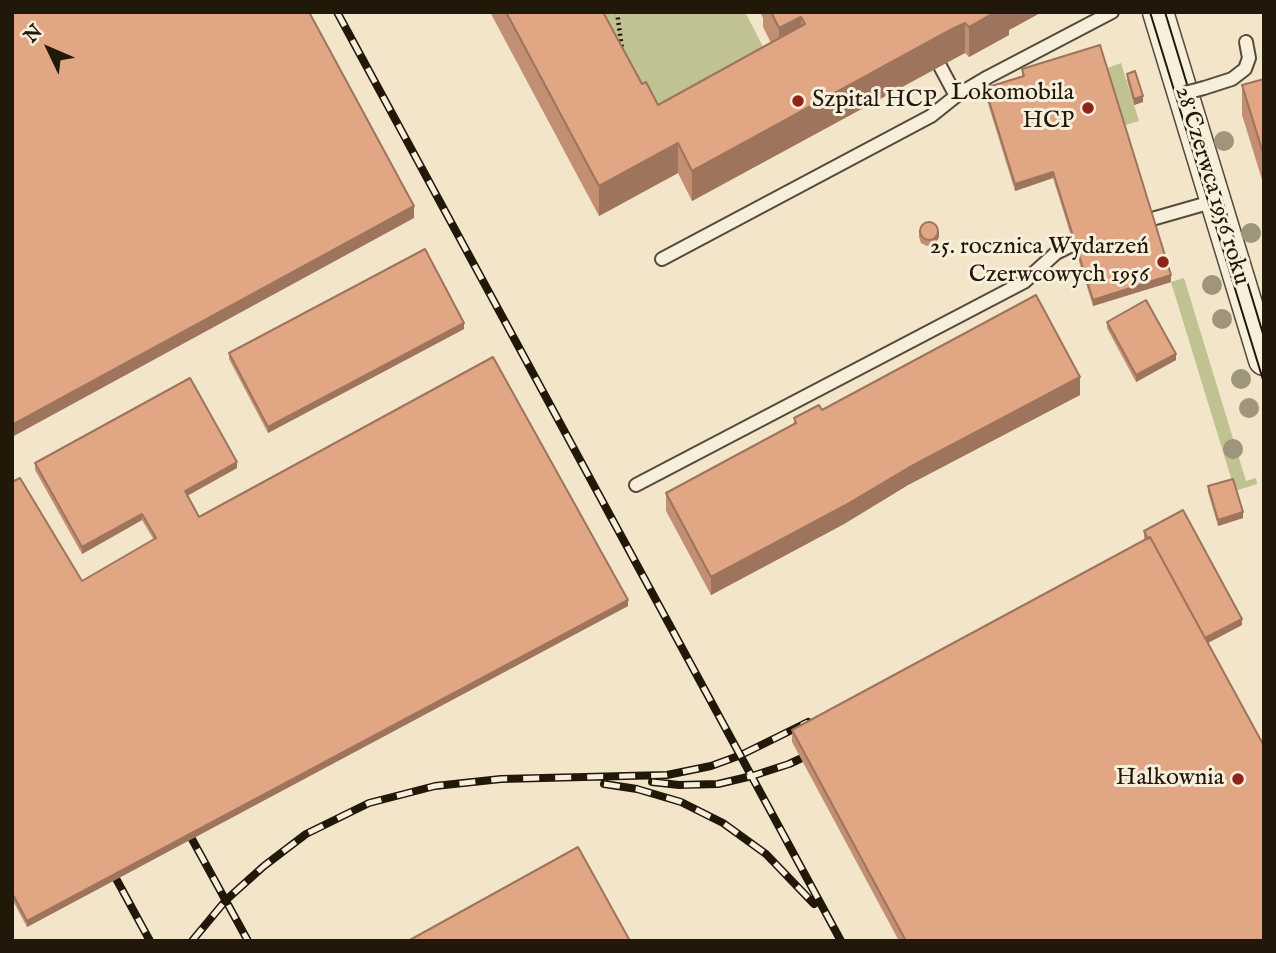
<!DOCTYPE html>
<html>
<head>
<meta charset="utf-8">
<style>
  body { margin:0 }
  #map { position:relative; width:1276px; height:953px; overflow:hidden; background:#f2e5c9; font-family:"IM FELL English",serif }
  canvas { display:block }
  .frame { position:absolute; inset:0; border:14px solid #22180a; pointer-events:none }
  .north { position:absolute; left:14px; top:14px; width:70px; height:70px; -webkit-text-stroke:5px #f7eedc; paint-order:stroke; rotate:314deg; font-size:19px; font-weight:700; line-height:28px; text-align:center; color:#22180a }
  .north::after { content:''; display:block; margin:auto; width:24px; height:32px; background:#22180a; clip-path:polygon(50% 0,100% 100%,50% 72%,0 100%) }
</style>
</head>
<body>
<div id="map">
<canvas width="1276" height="953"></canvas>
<div class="frame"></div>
<div class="north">N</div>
</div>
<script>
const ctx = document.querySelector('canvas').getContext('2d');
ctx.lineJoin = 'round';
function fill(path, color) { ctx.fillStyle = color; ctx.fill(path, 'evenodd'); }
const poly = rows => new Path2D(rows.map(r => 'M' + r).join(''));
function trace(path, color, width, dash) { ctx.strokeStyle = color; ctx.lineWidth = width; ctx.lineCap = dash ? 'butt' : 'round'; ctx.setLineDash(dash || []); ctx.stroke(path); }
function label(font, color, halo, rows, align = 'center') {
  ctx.font = font + ' "IM FELL English",serif'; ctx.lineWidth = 6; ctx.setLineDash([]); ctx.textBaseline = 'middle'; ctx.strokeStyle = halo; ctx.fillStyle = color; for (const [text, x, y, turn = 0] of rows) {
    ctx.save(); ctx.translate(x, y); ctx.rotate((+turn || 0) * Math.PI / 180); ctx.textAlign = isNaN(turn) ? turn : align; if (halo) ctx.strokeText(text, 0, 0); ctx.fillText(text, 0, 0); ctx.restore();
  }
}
const green = poly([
  [587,12,745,12,769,58,650,121],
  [1121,63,1139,121,1123,126,1105,69],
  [1184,278,1246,481,1256,478,1257,484,1235,491,1171,282]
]);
const path = poly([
  [617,12,622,49]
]);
const service = poly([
  [940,66,956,96],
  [1204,88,1232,79,1245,69,1249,58,1246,42],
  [1152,219,1215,201],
  [662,259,931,116,956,96,988,77,1112,12],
  [636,485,1024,282,1056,253,1074,244]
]);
const tertiary = poly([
  [1158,12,1264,360]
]);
const tram = poly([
  [1150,12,1264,383],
  [1165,12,1264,337]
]);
const rail = poly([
  [337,12,841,941],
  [652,782,679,785,718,784,752,776,789,764,817,751],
  [604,784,637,789,681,802,723,823,766,854,814,904],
  [182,821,248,941],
  [107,862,150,941],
  [192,941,226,900,264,866,306,834,369,803,435,786,501,779,667,775,711,766,741,755,808,722]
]);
const serviceBridge = poly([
  [1185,93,1204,88]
]);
const trees = [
  [1224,141],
  [1251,233],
  [1212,285],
  [1222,319],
  [1241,379],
  [1249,408],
  [1233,449]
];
const wall = poly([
  [490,12,603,12,642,84,658,105,771,43,763,27,763,18,760,12,1042,12,1009,30,1009,35,969,57,965,53,952,59,692,201,678,173,599,216],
  [1022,69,1171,282,1093,306,1053,178,1015,191,985,94,985,88,1022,76],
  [1127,74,1143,102,1134,105,1127,80],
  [1264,79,1264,186,1242,115,1242,85],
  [919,231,939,237,934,246,927,246,921,243,919,237],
  [1107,322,1176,360,1136,382,1107,328],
  [464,329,268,433,229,359,229,353],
  [1080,395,908,485,844,524,711,595,666,511,666,493,794,424,794,418,822,410],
  [35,463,237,468,187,496,199,517,628,606,27,927,12,899,12,482,82,581,154,540,142,520,82,554,35,470],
  [1208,486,1243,518,1218,526,1208,492],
  [1144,531,1242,625,1208,643,1264,941,899,941,792,742,792,730,1145,540,1144,538]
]);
const shadedWall = poly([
  [995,12,1042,12,1009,30,1009,35,969,57,969,27],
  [801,17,801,47,779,58,779,28],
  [965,23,965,53,692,201,692,171],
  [1143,96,1143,102,1134,105,1134,99],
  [678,143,678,173,599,216,599,186],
  [1053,172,1053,178,1015,191,1015,184],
  [414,206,414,218,12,437,12,425],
  [939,231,939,237,934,246,934,239],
  [1171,275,1171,282,1093,306,1093,300],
  [464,323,464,329,268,433,268,427],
  [1176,354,1176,360,1136,382,1136,375],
  [1080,377,1080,395,908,485,844,524,711,595,711,577,908,468],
  [237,462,237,468,185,497,185,491],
  [1243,512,1243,518,1218,526,1218,520],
  [142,514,142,520,82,554,82,547],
  [628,600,628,606,27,927,27,921],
  [1242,619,1242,625,1202,646,1202,640]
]);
const building = poly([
  [12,12,309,12,414,206,12,425,12,12],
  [506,12,603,12,642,84,646,82,658,105,805,24,801,17,779,28,771,12,995,12,969,27,965,23,952,29,692,171,678,143,599,186,506,12],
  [1100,45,1171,275,1093,300,1053,172,1015,184,985,88,1024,76,1022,69,1100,45],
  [1135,71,1143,96,1134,99,1127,74,1135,71],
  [1264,79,1264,156,1242,85,1264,79],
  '920 231a9 9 0 1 1 18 0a9 9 0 1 1-18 0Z',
  [425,249,464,323,268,427,229,353,425,249],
  [1036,295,1080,377,908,468,844,506,711,577,666,493,796,423,794,418,819,405,822,410,1036,295],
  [1146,300,1176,354,1136,375,1107,322,1146,300],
  [493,357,628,600,27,921,12,893,12,482,20,478,82,581,156,538,142,514,82,547,35,463,190,378,237,462,185,491,199,517,493,357],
  [1233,479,1243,512,1218,520,1208,486,1233,479],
  [1183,510,1242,619,1205,638,1150,537,1148,539,1144,531,1183,510],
  [1150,537,1264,746,1264,941,906,941,792,730,1150,537],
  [578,847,630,941,408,941,578,847]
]);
const markers = [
  [798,101,7,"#8f2418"],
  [1088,108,7,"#8f2418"],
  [1163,262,7,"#8f2418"],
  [1238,779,7,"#8f2418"]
];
const poiNames = [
  ["Lokomobila",1074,94],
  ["HCP",1074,122],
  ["Szpital HCP",812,101,"left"],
  ["25. rocznica Wydarzeń",1149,248],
  ["Czerwcowych 1956",1149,276],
  ["Halkownia",1224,779]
];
const streetNames = [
  ["28 Czerwca 1956 roku",1211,186,73]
];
fill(green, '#c1c292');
trace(service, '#564b3a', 16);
trace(tertiary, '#564b3a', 33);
trace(path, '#22180a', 4.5, [2, 3.5]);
trace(service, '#f7eedc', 12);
trace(tertiary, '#f7eedc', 30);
trace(tram, '#22180a', 2);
trace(rail, '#22180a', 8);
trace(rail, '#f7eedc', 5, [16]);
trace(serviceBridge, '#564b3a', 16, []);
trace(serviceBridge, '#f7eedc', 12);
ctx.fillStyle = '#9e957a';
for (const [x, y] of trees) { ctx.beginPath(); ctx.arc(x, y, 10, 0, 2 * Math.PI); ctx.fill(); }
fill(wall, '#c28f72');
fill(shadedWall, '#9e745c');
fill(building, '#e1a684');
trace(building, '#9e745c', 2);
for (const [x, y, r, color] of markers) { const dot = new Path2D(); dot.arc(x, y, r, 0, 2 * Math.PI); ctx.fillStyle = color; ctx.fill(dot); trace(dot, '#f7eedc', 2.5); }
label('24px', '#22180a', '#f7eedc', poiNames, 'right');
label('24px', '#22180a', '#f7eedc', streetNames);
</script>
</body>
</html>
